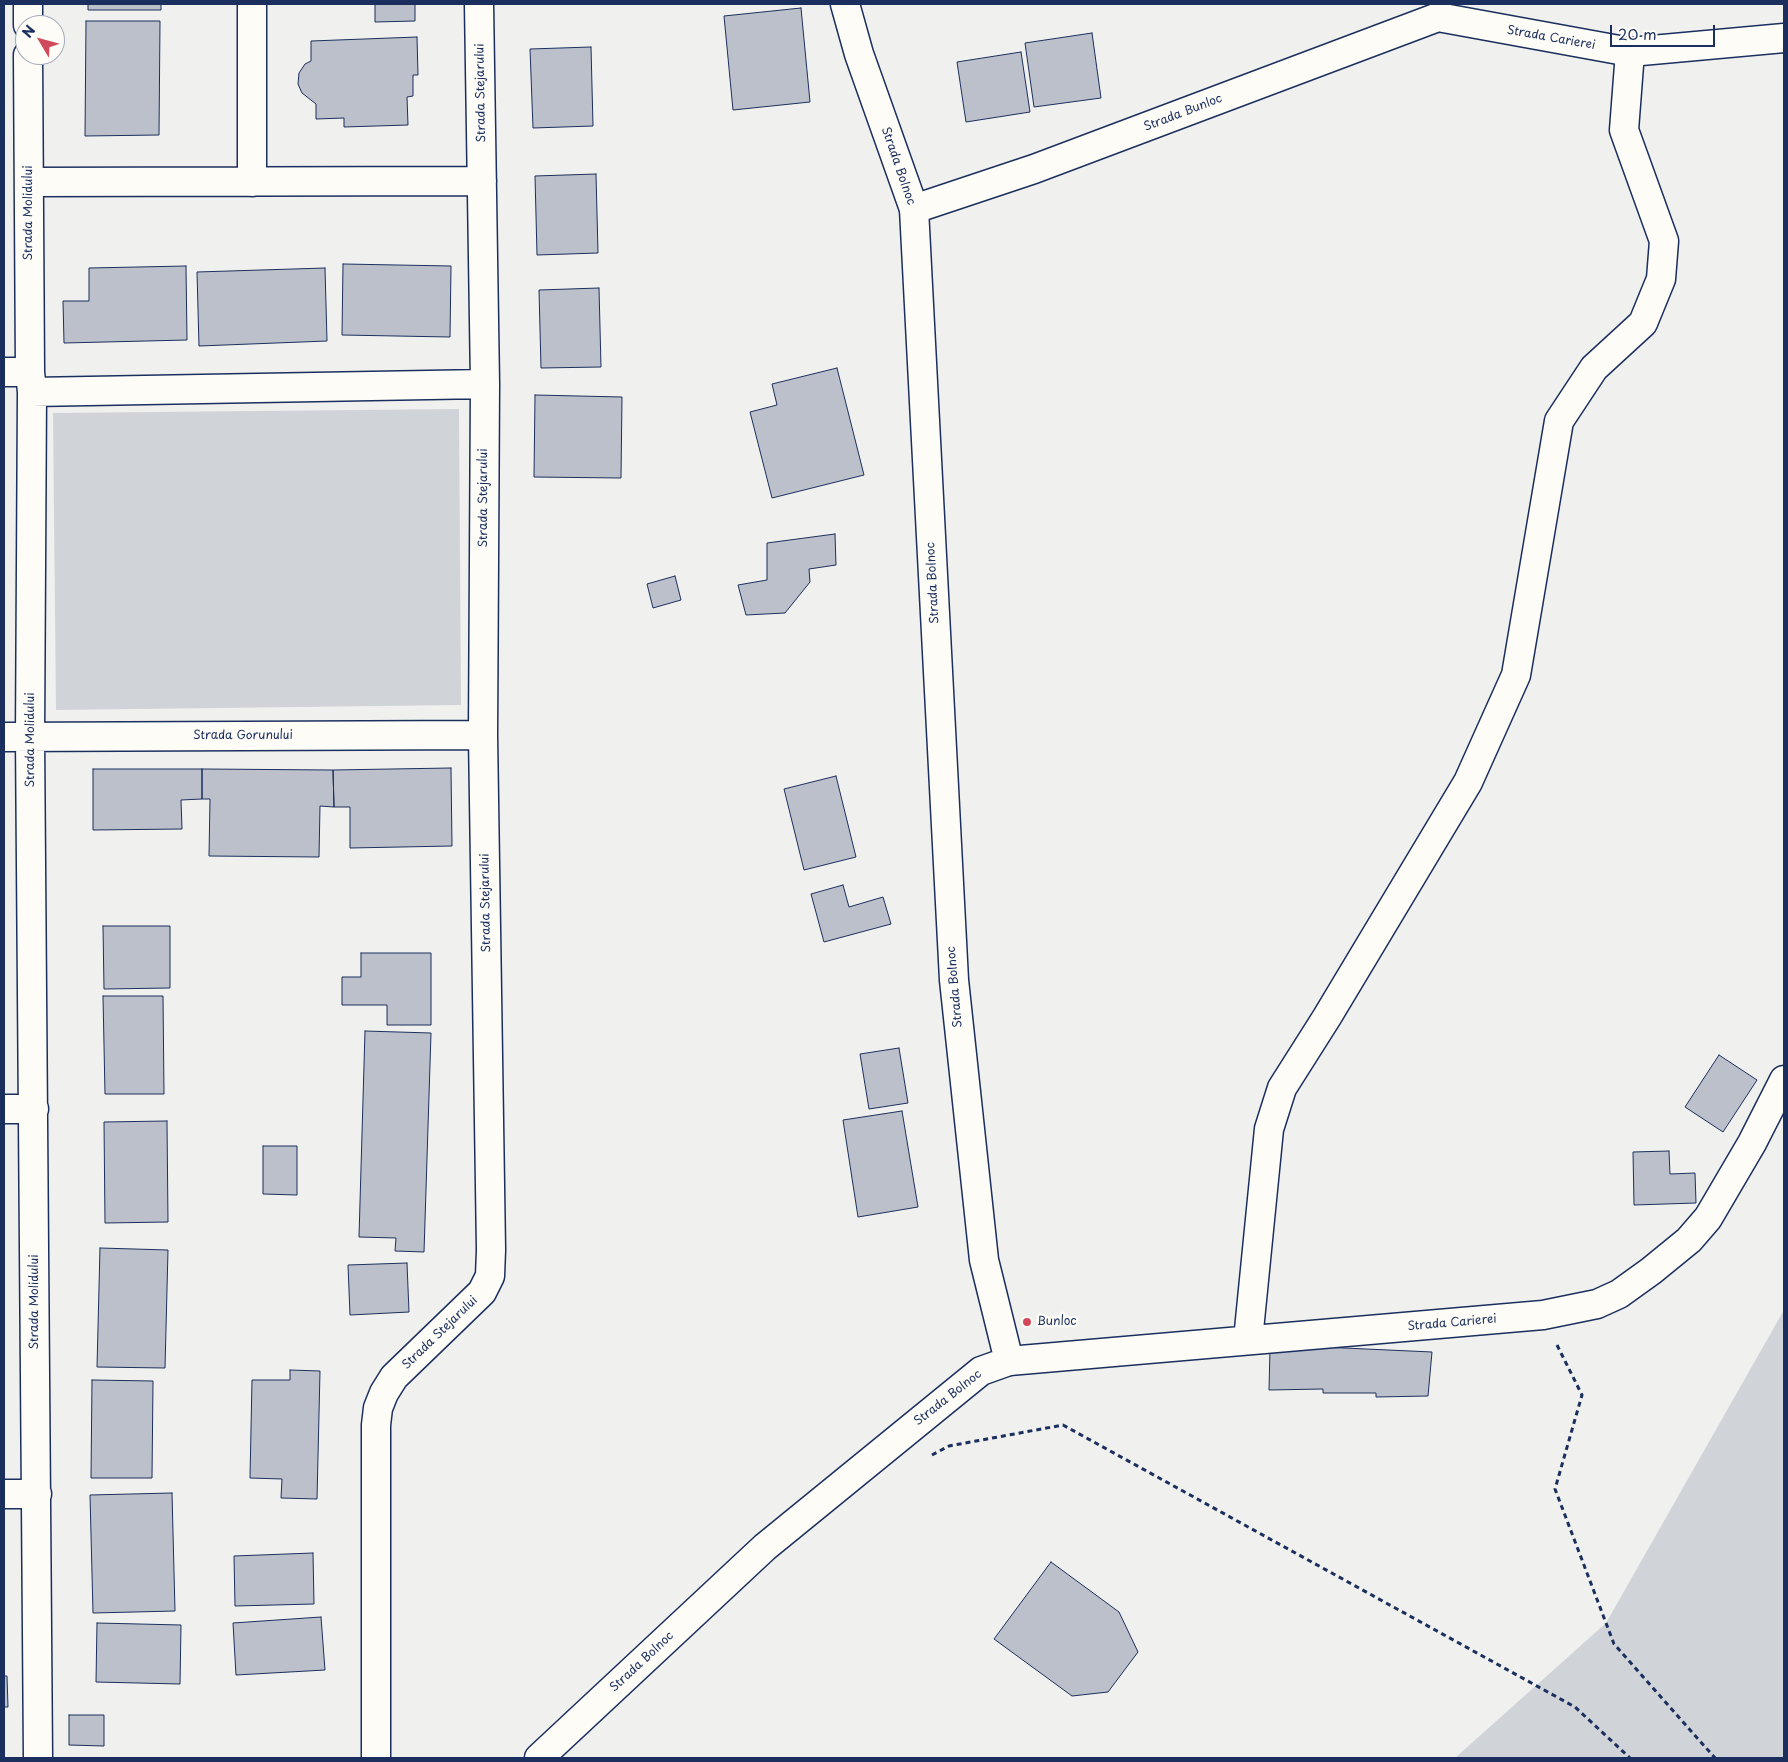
<!DOCTYPE html>
<html>
<head>
<meta charset="utf-8">
<style>
  body { margin:0 }
  #map { position:relative; width:1788px; height:1762px; overflow:hidden; background:#f0f0ee; font-family:"Playpen Sans",sans-serif }
  canvas { display:block }
  .frame { position:absolute; inset:0; border:5px solid #1b2f5e; pointer-events:none }
  .north { position:absolute; left:15px; top:15px; width:50px; height:50px; box-sizing:border-box; background:#fdfcf7; border:1px solid #a3aaba; border-radius:50%; rotate:307deg; font-size:14px; font-weight:700; line-height:20px; text-align:center; color:#1b2f5e }
  .north::after { content:''; display:block; margin:auto; width:18px; height:22px; background:#d1495b; clip-path:polygon(50% 0,100% 100%,50% 72%,0 100%) }
  .scale { position:absolute; left:1610px; top:25px; width:105px; height:22px; box-sizing:border-box; border:2px solid #1b2f5e; border-top:0; padding-left:6px; font-size:15px; line-height:18px; white-space:nowrap; color:#1b2f5e; -webkit-text-stroke:4px #fdfcf7; paint-order:stroke }
</style>
</head>
<body>
<div id="map">
<canvas width="1788" height="1762"></canvas>
<div class="frame"></div>
<div class="north">N</div>
<div class="scale">20 m</div>
</div>
<script>
const ctx = document.querySelector('canvas').getContext('2d');
ctx.lineJoin = 'round';
function fill(path, color) { ctx.fillStyle = color; ctx.fill(path, 'evenodd'); }
const poly = rows => new Path2D(rows.map(r => 'M' + r).join(''));
function trace(path, color, width, dash) { ctx.strokeStyle = color; ctx.lineWidth = width; ctx.lineCap = dash ? 'butt' : 'round'; ctx.setLineDash(dash || []); ctx.stroke(path); }
function label(font, color, halo, rows, align = 'center') {
  ctx.font = font + ' "Playpen Sans",sans-serif'; ctx.lineWidth = 5; ctx.setLineDash([]); ctx.textBaseline = 'middle'; ctx.strokeStyle = halo; ctx.fillStyle = color; for (const [text, x, y, turn = 0] of rows) {
    ctx.save(); ctx.translate(x, y); ctx.rotate((+turn || 0) * Math.PI / 180); ctx.textAlign = isNaN(turn) ? turn : align; if (halo) ctx.strokeText(text, 0, 0); ctx.fillText(text, 0, 0); ctx.restore();
  }
}
const green = poly([
  [459,409,461,705,56,710,53,413],
  [1784,1310,1784,1758,1455,1758,1606,1623]
]);
const building = poly([
  [88,4,161,4,161,10,88,10,88,4],
  [375,4,415,4,415,21,375,22,375,4],
  [801,8,810,102,733,110,724,16,801,8],
  [86,21,160,21,159,135,85,136,86,21],
  [1092,33,1101,98,1034,107,1025,43,1092,33],
  [417,37,418,75,413,75,413,96,407,97,408,125,344,127,344,118,316,119,316,104,302,93,298,84,299,73,305,64,311,61,311,41,417,37],
  [591,47,593,126,533,128,530,49,591,47],
  [1021,52,1030,112,966,122,957,62,1021,52],
  [596,174,598,253,537,255,535,176,596,174],
  [343,264,451,266,450,337,342,335,343,264],
  [186,266,187,340,64,343,63,301,89,301,89,268,186,266],
  [325,268,327,341,199,346,197,272,325,268],
  [599,288,601,367,541,368,539,290,599,288],
  [837,368,864,475,772,498,750,412,777,405,772,384,837,368],
  [535,395,622,397,621,478,534,477,535,395],
  [835,534,836,565,809,569,810,582,785,613,746,615,738,585,767,580,767,543,835,534],
  [675,576,681,600,653,608,647,584,675,576],
  [451,768,452,846,350,848,350,807,334,807,333,770,451,768],
  [93,769,202,769,202,799,181,800,182,829,93,830,93,769],
  [202,769,333,770,334,807,320,806,319,857,209,856,210,799,202,799,202,769],
  [836,776,856,857,804,870,784,789,836,776],
  [843,885,849,907,883,897,891,924,824,942,811,894,843,885],
  [103,926,170,926,170,988,104,989,103,926],
  [361,953,431,953,431,1025,387,1025,387,1005,342,1005,342,977,361,977,361,953],
  [103,996,163,996,164,1094,105,1094,103,996],
  [365,1031,431,1033,424,1252,395,1251,396,1238,359,1237,365,1031],
  [899,1048,908,1103,869,1109,860,1054,899,1048],
  [1719,1055,1757,1080,1723,1132,1685,1107,1719,1055],
  [902,1111,918,1207,858,1217,843,1120,902,1111],
  [167,1121,168,1222,105,1223,104,1122,167,1121],
  [263,1146,297,1146,297,1195,263,1194,263,1146],
  [1669,1151,1670,1174,1695,1173,1696,1203,1634,1205,1633,1152,1669,1151],
  [100,1248,168,1250,165,1368,97,1367,100,1248],
  [407,1263,409,1312,350,1315,348,1265,407,1263],
  [1322,1347,1432,1352,1428,1396,1376,1397,1376,1393,1323,1393,1323,1389,1269,1390,1270,1348,1322,1347],
  [290,1370,320,1371,317,1499,281,1498,282,1479,250,1478,252,1380,290,1380,290,1370],
  [92,1380,153,1381,152,1478,91,1478,92,1380],
  [172,1493,175,1611,93,1613,90,1495,172,1493],
  [313,1553,314,1604,235,1606,234,1556,313,1553],
  [1051,1562,1119,1612,1138,1652,1108,1692,1072,1696,994,1639,1051,1562],
  [321,1617,325,1670,236,1675,233,1623,321,1617],
  [97,1623,181,1625,180,1684,96,1682,97,1623],
  [4,1676,7,1676,8,1707,4,1707,4,1676],
  [69,1715,104,1715,104,1746,69,1745,69,1715]
]);
const path = poly([
  [1557,1345,1582,1395,1555,1489,1614,1644,1715,1758],
  [932,1455,949,1446,1063,1425,1575,1707,1630,1758]
]);
const minor = poly([
  [28,4,28,25],
  [252,4,252,182],
  [1438,17,1630,52,1784,38],
  [28,55,30,372,32,392,30,737,38,1758],
  [29,182,482,181],
  [914,209,1034,169,1438,17],
  [4,372,30,372],
  [32,392,485,384],
  [4,737,483,735],
  [4,1109,34,1109],
  [1248,1340,1269,1129,1282,1088,1327,1017,1468,782,1516,675,1559,421,1594,368,1643,323,1661,279,1664,241,1624,130,1630,52],
  [1009,1361,1543,1315,1597,1304,1619,1294,1651,1271,1689,1240,1708,1218,1752,1143,1784,1080],
  [4,1494,37,1494],
  [376,1758,376,1425,378,1408,384,1393,394,1377,482,1292,490,1276,491,1250,483,735,485,384,479,4]
]);
const tertiary = poly([
  [539,1758,765,1547,981,1371,1009,1361,984,1260,954,980,914,209,859,54,845,4]
]);
const markers = [
  [1027,1322,5,"#d1495b"]
];
const streetNames = [
  ["Strada Carierei",1551,38,10],
  ["Strada Stejarului",481,93,-91],
  ["Strada Bunloc",1183,113,-21],
  ["Strada Bolnoc",898,166,71],
  ["Strada Molidului",29,213,-90],
  ["Strada Stejarului",484,498,-90],
  ["Strada Bolnoc",933,583,-93],
  ["Strada Gorunului",243,736],
  ["Strada Molidului",31,740,-90],
  ["Strada Stejarului",486,903,-91],
  ["Strada Bolnoc",955,987,-95],
  ["Strada Molidului",35,1302,-90],
  ["Strada Carierei",1452,1323,-5],
  ["Strada Stejarului",440,1333,-44],
  ["Strada Bolnoc",948,1398,-38],
  ["Strada Bolnoc",642,1662,-43]
];
const poiNames = [
  ["Bunloc",1037,1322]
];
fill(green, '#d0d3d8');
fill(building, '#bbc0ca');
trace(building, '#1b2f5e', 1);
trace(minor, '#1b2f5e', 31);
trace(tertiary, '#1b2f5e', 31);
trace(path, '#1b2f5e', 3, [5, 4]);
trace(minor, '#fdfcf7', 28);
trace(tertiary, '#fdfcf7', 28);
for (const [x, y, r, color] of markers) { const dot = new Path2D(); dot.arc(x, y, r, 0, 2 * Math.PI); ctx.fillStyle = color; ctx.fill(dot); trace(dot, '#fdfcf7', 2); }
label('12px', '#1b2f5e', '#fdfcf7', streetNames);
label('12px', '#1b2f5e', '#fdfcf7', poiNames, 'left');
</script>
</body>
</html>
